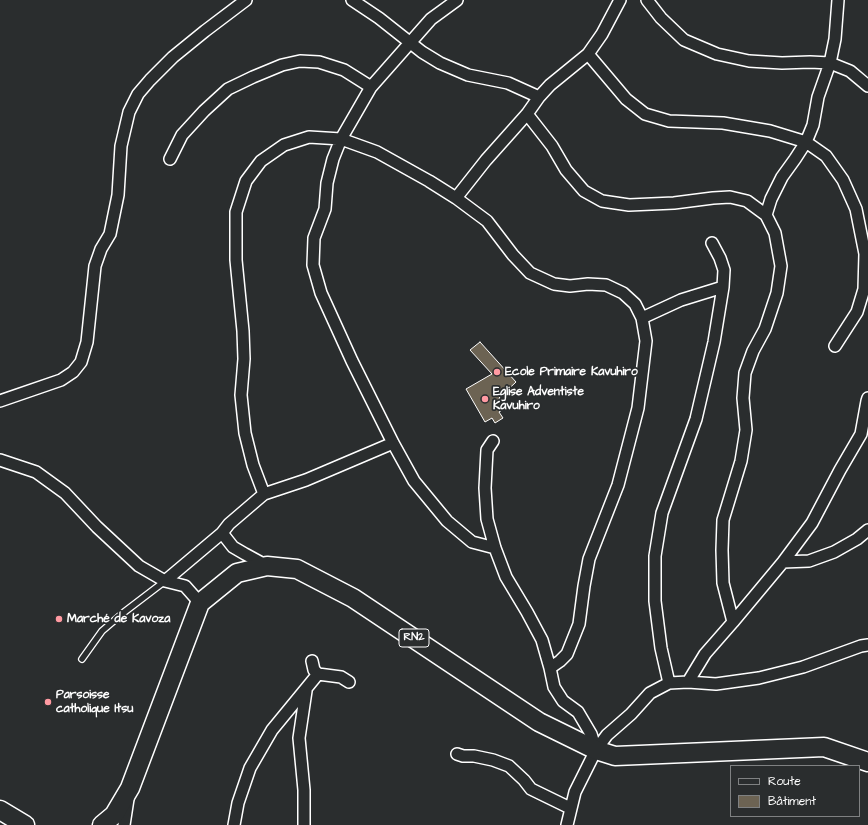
<!DOCTYPE html>
<html>
<head>
<meta charset="utf-8">
<style>
  body { margin:0 }
  #map { position:relative; width:868px; height:825px; overflow:hidden; background:#2a2d2e; font-family:"Architects Daughter",sans-serif }
  canvas { display:block }
  .legend { position:absolute; left:730px; top:765px; width:130px; height:52px; box-sizing:border-box; background:#2a2d2e; border:1px solid #7f8182; margin:0; padding:5px 7px; list-style:none; font-size:12px; color:#fff }
  .legend li { display:flex; align-items:center; gap:8px; height:20px }
  .legend b { width:20px; border:1px solid #7f8182 }
</style>
</head>
<body>
<div id="map">
<canvas width="868" height="825"></canvas>
<ul class="legend">
<li><b style="height:5px;background:#2a2d2e"></b>Route</li>
<li><b style="height:11px;background:#6c6353"></b>Bâtiment</li>
</ul>
</div>
<script>
const ctx = document.querySelector('canvas').getContext('2d');
ctx.lineJoin = 'round';
function fill(path, color) { ctx.fillStyle = color; ctx.fill(path, 'evenodd'); }
const poly = rows => new Path2D(rows.map(r => 'M' + r).join(''));
function trace(path, color, width, dash) { ctx.strokeStyle = color; ctx.lineWidth = width; ctx.lineCap = dash ? 'butt' : 'round'; ctx.setLineDash(dash || []); ctx.stroke(path); }
function label(font, color, halo, rows, align = 'center') {
  ctx.font = font + ' "Architects Daughter",sans-serif'; ctx.lineWidth = 3.5; ctx.setLineDash([]); ctx.textBaseline = 'middle'; ctx.strokeStyle = halo; ctx.fillStyle = color; for (const [text, x, y, turn = 0] of rows) {
    ctx.save(); ctx.translate(x, y); ctx.rotate((+turn || 0) * Math.PI / 180); ctx.textAlign = isNaN(turn) ? turn : align; if (halo) ctx.strokeText(text, 0, 0); ctx.fillText(text, 0, 0); ctx.restore();
  }
}
const building = poly([
  [480,342,516,382,499,398,505,408,499,412,503,418,495,423,492,418,485,422,466,389,492,374,470,350,480,342]
]);
const service = poly([
  [82,659,102,631,123,613,165,581]
]);
const minor = poly([
  [352,0,379,18,422,52,440,63,468,75,508,83,539,97],
  [457,0,431,19,371,87,341,139,333,159,327,183,325,209,314,238,313,265,321,293,352,361,393,443,414,481,447,521,472,542,495,548],
  [647,0,661,18,684,40,717,54,749,61,782,63,810,62,830,63,850,71,868,86],
  [588,54,626,99,645,114,669,121,723,123,770,131,806,142,826,156,843,180,856,209,865,254,864,289,857,312,835,346],
  [527,114,552,146,566,170,584,191,602,201,629,205,674,203,713,198,730,197,747,201,766,215,775,233,781,266,777,293,765,329,753,351,745,373,743,398,746,430,741,461,723,520,722,550,723,583,733,622],
  [170,159,182,135,204,111,228,89,253,77,282,65,300,61,319,62,344,70,371,87],
  [456,198,486,160,527,114,539,97,550,85,588,54,602,34,620,0],
  [766,215,771,199,782,177,795,159,806,142,813,125,818,97,830,63,835,39,838,0],
  [642,318,681,300,723,287],
  [0,401,61,380,73,372,81,362,87,342,95,266,101,249,110,234,118,195,121,146,129,112,138,94,150,80,173,57,205,31,246,0],
  [493,441,487,450,485,488,487,519,495,548,506,577,527,612,542,640,550,668,554,687,563,701,578,712,591,734,596,750],
  [0,460,36,472,65,493,97,527,139,566,165,581,185,586,200,603],
  [264,494,253,465,245,433,241,395,244,359,243,331,236,260,236,212,246,181,261,161,284,145,309,137,341,139,377,152,429,181,456,198,487,221,513,255,530,273,554,284,570,286,588,284,606,285,623,293,635,304,642,318,646,341,638,408,618,485,589,559,584,586,579,624,567,654,560,661,550,668],
  [222,533,233,547,245,554,267,566],
  [783,562,809,561,834,552,857,539,868,530],
  [165,581,222,533,229,524,264,494,306,480,393,443],
  [312,661,314,670,318,674,341,677,349,682],
  [688,682,705,654,733,622,783,562,812,523,840,470,861,434,867,401,868,398],
  [669,683,661,648,655,601,655,556,662,513,696,419,714,342,723,287,724,270,720,258,712,243],
  [457,754,463,756,474,756,493,760,509,766,524,780,531,789,570,808],
  [124,825,128,799],
  [234,825,238,803,250,768,272,730,318,674],
  [304,825,304,790,299,738,306,691],
  [567,825,575,792,596,750,607,735,631,714,650,693,669,683,688,682,716,684,759,678,803,667,861,646,868,645]
]);
const trunk = poly([
  [0,810,25,825],
  [102,825,114,815,130,788,200,603,237,573,267,566,297,569,353,598,539,722,596,750,615,756,639,755,824,747,868,762]
]);
const markers = [
  [497,372,4,"#ff9aa2"],
  [485,399,4,"#ff9aa2"],
  [59,619,4,"#ff9aa2"],
  [48,702,4,"#ff9aa2"]
];
const shields = [
  [414,638,30]
];
const shieldNames = [
  ["RN2",414,638]
];
const poiNames = [
  ["Ecole Primaire Kavuhiro",505,372],
  ["Eglise Adventiste",493,392],
  ["Kavuhiro",493,406],
  ["Marché de Kavoza",67,619],
  ["Parsoisse",56,695],
  ["catholique Itsu",56,709]
];
fill(building, '#6c6353');
trace(building, '#fff', 1);
trace(service, '#fff', 8);
trace(minor, '#fff', 14);
trace(trunk, '#fff', 21);
trace(service, '#2a2d2e', 5.5);
trace(minor, '#2a2d2e', 11);
trace(trunk, '#2a2d2e', 18);
for (const [x, y, r, color] of markers) { const dot = new Path2D(); dot.arc(x, y, r, 0, 2 * Math.PI); ctx.fillStyle = color; ctx.fill(dot); trace(dot, '#2a2d2e', 1.5); }
for (const [x, y, w] of shields) { const box = new Path2D(); box.roundRect(x - w / 2, y - 9, w, 18, 3); ctx.fillStyle = '#2a2d2e'; ctx.fill(box); trace(box, '#fff', 1); }
label('bold 11px', '#fff', null, shieldNames);
label('bold 12px', '#fff', '#2a2d2e', poiNames, 'left');
</script>
</body>
</html>
